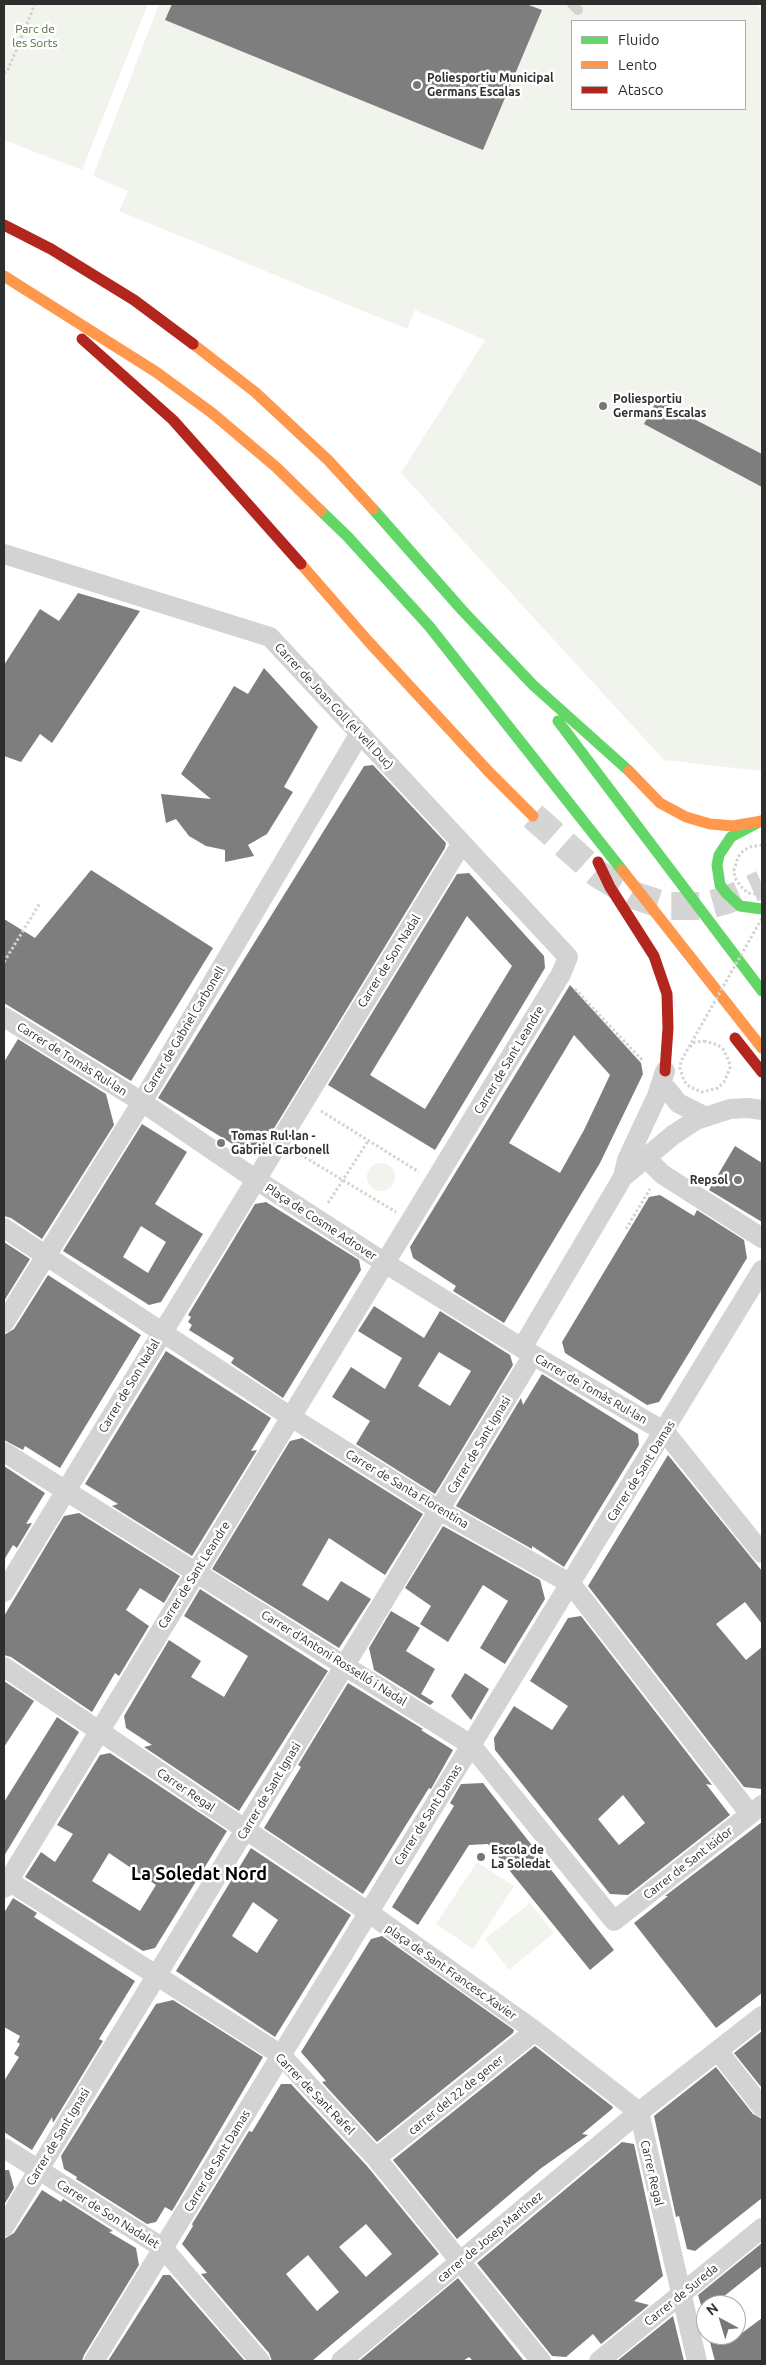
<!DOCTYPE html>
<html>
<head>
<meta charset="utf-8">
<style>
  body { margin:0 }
  #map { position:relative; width:766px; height:2365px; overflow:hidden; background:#fff; font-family:Ubuntu,sans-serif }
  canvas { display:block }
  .frame { position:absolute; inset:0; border:5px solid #2e2e2e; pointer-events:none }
  .legend { position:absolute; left:571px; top:20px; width:175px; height:90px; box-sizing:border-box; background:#fff; border:1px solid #ababab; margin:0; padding:6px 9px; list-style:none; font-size:15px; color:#2e2e2e }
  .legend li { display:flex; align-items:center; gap:10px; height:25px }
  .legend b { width:25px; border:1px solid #ababab }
  .north { position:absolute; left:696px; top:2295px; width:50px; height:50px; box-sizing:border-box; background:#fff; border:1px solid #ababab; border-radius:50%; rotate:321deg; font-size:14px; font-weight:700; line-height:20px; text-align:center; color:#2e2e2e }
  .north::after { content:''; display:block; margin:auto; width:18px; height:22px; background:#777; clip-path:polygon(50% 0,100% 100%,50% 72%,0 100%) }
</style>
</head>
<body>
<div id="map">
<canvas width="766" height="2365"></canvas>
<div class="frame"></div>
<ul class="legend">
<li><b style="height:6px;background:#63d668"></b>Fluido</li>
<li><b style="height:6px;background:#ff974d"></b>Lento</li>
<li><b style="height:6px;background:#b3261e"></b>Atasco</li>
</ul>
<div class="north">N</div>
</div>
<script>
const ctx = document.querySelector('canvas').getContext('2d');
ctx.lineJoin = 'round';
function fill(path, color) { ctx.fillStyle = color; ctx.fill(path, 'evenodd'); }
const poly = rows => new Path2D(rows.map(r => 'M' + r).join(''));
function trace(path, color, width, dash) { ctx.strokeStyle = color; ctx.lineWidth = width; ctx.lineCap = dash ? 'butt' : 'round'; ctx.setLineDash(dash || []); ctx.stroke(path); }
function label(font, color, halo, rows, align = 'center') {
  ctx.font = font + ' Ubuntu,sans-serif'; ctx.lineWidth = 5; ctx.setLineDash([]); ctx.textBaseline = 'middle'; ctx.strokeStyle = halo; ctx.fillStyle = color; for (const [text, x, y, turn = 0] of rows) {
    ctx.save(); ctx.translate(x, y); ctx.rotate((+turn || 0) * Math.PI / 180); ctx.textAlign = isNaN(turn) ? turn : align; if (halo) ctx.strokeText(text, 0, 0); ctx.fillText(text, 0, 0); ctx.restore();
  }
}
const green = poly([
  [4,4,148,4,82,170,4,140],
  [159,4,755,4,762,9,762,771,664,760,401,473,485,340,415,310,407,329,119,211,128,191,93,176],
  [572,21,745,21,745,109,572,109],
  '367 1177a14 14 0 1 1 28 0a14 14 0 1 1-28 0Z',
  [477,1862,514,1886,473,1949,436,1924],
  [530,1903,554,1933,509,1970,485,1939]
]);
const building = poly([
  [172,4,526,4,542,10,483,150,165,20],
  [657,400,762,454,762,487,644,424],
  [78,593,140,611,52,743,40,734,21,762,4,756,4,665,40,609,59,621],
  [264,668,318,727,284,787,293,792,267,834,248,845,254,856,225,862,225,850,206,846,189,836,176,819,166,823,161,794,211,799,181,774,234,686,248,694],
  [373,765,446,843,445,848,259,1153,252,1156,158,1098,364,766],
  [91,870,213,948,131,1081,4,1003,4,919,35,938],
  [469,873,544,956,545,968,435,1150,328,1085,457,874],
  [467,916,512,966,425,1109,370,1075],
  [570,985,641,1063,643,1074,600,1163,504,1323,453,1291,456,1286,413,1258,410,1247],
  [574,1035,610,1075,584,1130,560,1173,509,1143],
  [18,1039,106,1094,114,1125,42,1239,11,1218,4,1216,4,1062],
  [142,1124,187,1152,155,1204,203,1234,161,1302,149,1305,63,1251],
  [141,1226,166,1242,148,1273,123,1257],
  [735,1146,762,1163,762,1222,709,1190],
  [660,1195,694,1216,697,1210,744,1240,747,1258,659,1402,647,1405,565,1353,562,1342,649,1197],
  [266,1202,359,1260,361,1270,283,1398,231,1363,234,1358,189,1330,192,1325,188,1322,191,1317,188,1315,255,1204],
  [4,1242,30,1259,4,1301],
  [48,1275,141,1335,60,1468,25,1446,23,1450,4,1440,4,1335,14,1329],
  [374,1306,424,1338,440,1311,510,1355,513,1365,435,1494,356,1444,370,1421,332,1397,351,1367,385,1389,402,1358,358,1331],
  [439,1352,471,1371,450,1406,418,1386],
  [166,1351,271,1418,251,1451,257,1450,192,1556,112,1506,118,1504,85,1484],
  [542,1374,638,1434,639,1445,564,1567,532,1546,532,1549,456,1506,521,1398,523,1405],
  [302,1438,423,1514,385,1575,329,1538,302,1585,328,1601,341,1581,371,1599,339,1648,212,1569,290,1441],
  [668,1455,762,1571,762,1624,745,1602,716,1624,746,1660,762,1647,762,1789,744,1787,588,1586],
  [4,1466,45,1493,26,1524,32,1523,17,1548,13,1545,4,1560],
  [79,1513,180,1576,164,1603,140,1588,126,1610,149,1626,119,1676,115,1673,92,1712,11,1657,4,1655,4,1616,64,1516],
  [443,1526,540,1580,545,1599,505,1664,480,1648,508,1601,483,1585,448,1642,420,1624,431,1606,405,1588],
  [200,1589,328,1671,239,1811,144,1747,152,1745,126,1728,124,1716,169,1640,201,1661,191,1677,224,1697,228,1690,248,1656,184,1616],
  [391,1611,420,1628,406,1651,435,1669,421,1694,434,1702,430,1705,374,1670,369,1648],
  [581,1616,712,1785,706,1784,730,1815,628,1895,610,1894,495,1750,494,1738,514,1706,552,1730,568,1706,530,1681,568,1618],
  [623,1795,645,1823,619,1845,598,1819],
  [465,1673,489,1689,471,1720,451,1696],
  [4,1681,34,1701,4,1747],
  [348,1683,423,1729,421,1730,453,1750,431,1789,429,1788,363,1894,264,1828,301,1767,298,1765],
  [57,1717,79,1732,4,1856,4,1802],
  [110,1753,227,1831,155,1948,143,1951,25,1877,41,1852,55,1862,73,1834,57,1825,100,1755],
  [109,1853,156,1885,140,1911,92,1881],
  [483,1783,614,1950,590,1970,488,1844,469,1845,418,1925,392,1907,454,1806,450,1803,461,1784],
  [762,1822,762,1993,716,2028,634,1923,668,1896,665,1896],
  [251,1848,351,1915,275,2037,176,1971],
  [253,1902,278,1920,257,1953,232,1936],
  [13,1898,37,1913,34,1917,135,1981,99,2039,103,2041,53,2123,52,2117,32,2150,4,2132,4,2081,19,2057,14,2054,20,2044,17,2042,20,2036,4,2027,4,1913],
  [382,1936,514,2030,513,2033,377,2142,322,2082,326,2081,301,2052,371,1939],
  [173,2000,263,2057,172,2211,165,2207,156,2222,147,2224,76,2179,77,2177,64,2169,61,2156,156,2004],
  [762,2031,762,2088,734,2053],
  [535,2046,613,2107,612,2109,582,2134,588,2135,540,2169,457,2239,393,2160],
  [716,2067,753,2114,762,2119,762,2198,695,2251,687,2249,679,2216,676,2217,654,2116],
  [281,2084,291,2084,367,2166,439,2254,312,2361,272,2361,269,2353,201,2274,207,2273,182,2244,193,2226,192,2224,249,2131,252,2132],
  [366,2224,392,2254,366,2277,339,2247],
  [308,2255,339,2292,317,2311,286,2274],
  [622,2142,634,2144,663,2276,634,2301,649,2305,601,2344,593,2334,566,2357,552,2356,477,2263],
  [4,2170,9,2170,14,2188,4,2205],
  [42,2190,61,2202,63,2199,113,2231,109,2232,136,2248,139,2265,84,2355,82,2361,4,2361,4,2239,14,2233],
  [762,2243,762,2266,723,2297,725,2305,701,2305,698,2295],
  [163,2275,170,2275,245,2361,108,2361],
  [458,2278,524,2361,473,2361,469,2357,463,2361,359,2361],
  [673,2316,684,2361,617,2361],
  [762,2318,762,2361,715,2361,708,2335,733,2335,734,2339]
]);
const highwayTunnel = poly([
  [533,816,598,874,633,895,666,906,705,906,727,900,762,884]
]);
const path = poly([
  [4,73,7,72,35,4],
  [4,962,40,903],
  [575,989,643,1061],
  [690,1047,695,1042,704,1041],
  [321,1111,419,1172],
  [296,1152,396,1212],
  [328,1203,368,1141],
  [626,1229,650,1189]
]);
const lane = poly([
  [572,4,578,10]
]);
const street = poly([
  [4,554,270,637,568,957,561,974,447,1161,4,1888],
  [4,1017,142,1102,255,1179,385,1263,533,1355,665,1432,762,1553],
  [668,1090,678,1103,704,1116],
  [646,1158,662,1174,762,1238],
  [623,1177,673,1135,696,1120,730,1109,748,1108,762,1110],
  [4,1228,291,1417,439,1510,571,1584,750,1814],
  [4,1323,142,1102,360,733],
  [522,1348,623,1177,627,1160,657,1096,665,1071],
  [4,1452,471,1745,614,1921,762,1805],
  [4,1592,462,843],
  [4,1667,368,1912,535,2031,639,2112,697,2361],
  [4,1878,281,2055,376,2158,541,2361],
  [718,2051,762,2107],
  [4,2148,163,2248,260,2361],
  [376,2158,535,2031],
  [4,2227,533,1355],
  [94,2361,762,1270],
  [341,2361,639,2112,762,2016],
  [599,2361,762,2228]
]);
const fast = poly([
  [373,509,462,610,533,685,629,771],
  [321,511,347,536,429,626,622,870],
  [558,721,762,991],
  [761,821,731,837,719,855,717,865,720,885,727,894,740,906,762,909]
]);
const slow = poly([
  [4,276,156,372,212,413,276,467,321,511],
  [193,344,255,392,328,460,373,509],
  [301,564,368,641,489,772,533,816],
  [629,771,660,803,686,817,710,824,733,826,762,821],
  [622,870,762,1048]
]);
const jam = poly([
  [4,225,51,249,134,300,193,344],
  [82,339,173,420,301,564],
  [598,862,610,887,654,956,667,994,668,1028,665,1071],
  [735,1038,762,1072]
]);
const pathBridge = poly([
  [762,845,750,847,743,851,738,857,734,870,735,878,743,889,748,893,762,895],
  [704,1041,718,1045,723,1049,729,1061,730,1068,724,1082,718,1088,702,1092,690,1087,684,1081,680,1068,681,1061,762,918]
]);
const markers = [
  [417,85,5,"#777"],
  [603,406,5,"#777"],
  [221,1143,5,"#777"],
  [738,1180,5,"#777"],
  [481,1857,5,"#777"]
];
const parkNames = [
  ["Parc de",35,29],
  ["les Sorts",35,43]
];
const poiNames = [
  ["Poliesportiu Municipal",427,78],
  ["Germans Escalas",427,92],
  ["Poliesportiu",613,399],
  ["Germans Escalas",613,413],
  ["Tomas Rul·lan -",231,1136],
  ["Gabriel Carbonell",231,1150],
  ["Repsol",728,1180,"right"],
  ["Escola de",491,1850],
  ["La Soledat",491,1864]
];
const streetNames = [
  ["Carrer de Joan Coll (el vell Duc)",334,706,47],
  ["Carrer de Son Nadal",389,961,-58],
  ["Carrer de Gabriel Carbonell",184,1030,-59],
  ["Carrer de Tomàs Rul·lan",72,1059,32],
  ["Carrer de Sant Leandre",509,1060,-59],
  ["Plaça de Cosme Adrover",321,1222,33],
  ["Carrer de Son Nadal",129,1386,-59],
  ["Carrer de Tomàs Rul·lan",591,1389,30],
  ["Carrer de Sant Ignasi",479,1445,-59],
  ["Carrer de Sant Damas",641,1471,-58],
  ["Carrer de Santa Florentina",407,1489,31],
  ["Carrer de Sant Leandre",194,1575,-58],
  ["Carrer d'Antoni Rosselló i Nadal",334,1658,32],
  ["Carrer Regal",186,1790,34],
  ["Carrer de Sant Ignasi",269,1791,-59],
  ["Carrer de Sant Damas",428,1815,-58],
  ["Carrer de Sant Isidor",688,1863,-38],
  ["plaça de Sant Francesc Xavier",451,1972,35],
  ["Carrer de Sant Rafel",315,2094,46],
  ["carrer del 22 de gener",456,2095,-39],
  ["Carrer de Sant Ignasi",58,2137,-59],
  ["Carrer de Sant Damas",217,2161,-59],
  ["Carrer Regal",652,2173,77],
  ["Carrer de Son Nadalet",108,2214,32],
  ["carrer de Josep Martínez",490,2237,-40],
  ["Carrer de Sureda",681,2295,-39]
];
const districtNames = [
  ["La Soledat Nord",199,1874]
];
fill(green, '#f1f4ec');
fill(building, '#7e7e7e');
trace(highwayTunnel, '#d5d5d5', 28, [28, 14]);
trace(path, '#d3d3d3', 3, [2.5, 2.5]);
trace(lane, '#d3d3d3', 10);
trace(street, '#d3d3d3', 20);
trace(fast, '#63d668', 11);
trace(slow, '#ff974d', 11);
trace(jam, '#b3261e', 11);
trace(pathBridge, '#d3d3d3', 3, [2.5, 2.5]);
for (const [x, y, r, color] of markers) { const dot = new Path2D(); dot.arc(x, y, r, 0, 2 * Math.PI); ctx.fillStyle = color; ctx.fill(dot); trace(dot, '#fff', 2); }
label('12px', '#54683e', '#fff', parkNames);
label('bold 12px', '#2e2e2e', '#fff', poiNames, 'left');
label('12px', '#2e2e2e', '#fff', streetNames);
label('bold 18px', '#000', '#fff', districtNames);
</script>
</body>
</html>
